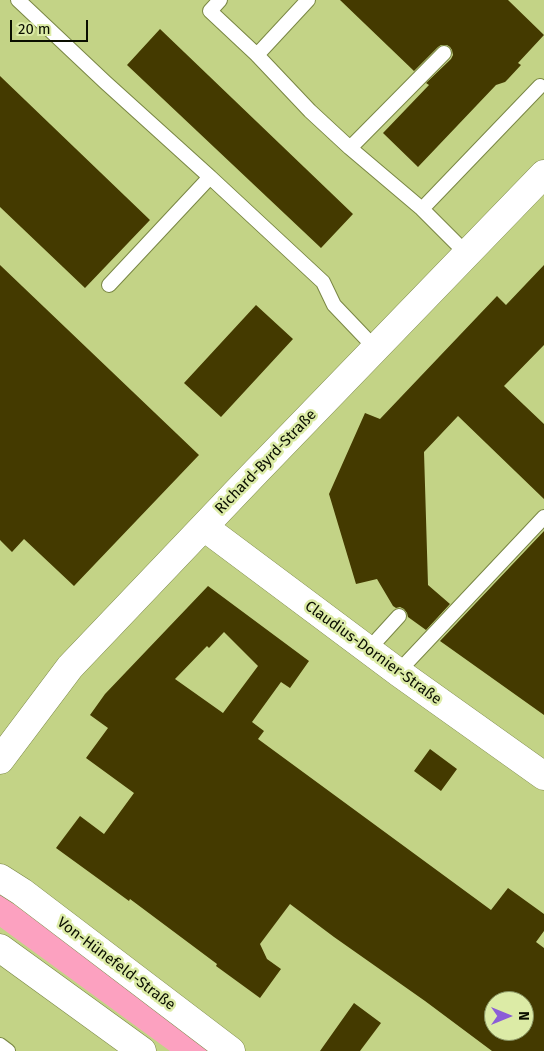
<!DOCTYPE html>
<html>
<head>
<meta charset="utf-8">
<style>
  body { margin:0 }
  #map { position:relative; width:544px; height:1051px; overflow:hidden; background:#cfde99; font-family:"Fira Sans",sans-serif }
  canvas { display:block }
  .north { position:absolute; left:484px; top:991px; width:50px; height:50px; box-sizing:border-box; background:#dceba6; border:1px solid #889364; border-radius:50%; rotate:90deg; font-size:14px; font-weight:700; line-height:20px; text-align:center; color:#0a0e00 }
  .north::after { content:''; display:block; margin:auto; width:18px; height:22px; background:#8b5dd7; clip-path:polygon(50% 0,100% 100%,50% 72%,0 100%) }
  .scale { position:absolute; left:10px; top:20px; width:78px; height:22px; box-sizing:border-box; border:2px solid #0a0e00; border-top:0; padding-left:6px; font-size:15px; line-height:18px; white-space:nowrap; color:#0a0e00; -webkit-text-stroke:4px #dceba6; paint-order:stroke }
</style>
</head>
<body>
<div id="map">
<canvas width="544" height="1051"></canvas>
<div class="north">N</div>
<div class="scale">20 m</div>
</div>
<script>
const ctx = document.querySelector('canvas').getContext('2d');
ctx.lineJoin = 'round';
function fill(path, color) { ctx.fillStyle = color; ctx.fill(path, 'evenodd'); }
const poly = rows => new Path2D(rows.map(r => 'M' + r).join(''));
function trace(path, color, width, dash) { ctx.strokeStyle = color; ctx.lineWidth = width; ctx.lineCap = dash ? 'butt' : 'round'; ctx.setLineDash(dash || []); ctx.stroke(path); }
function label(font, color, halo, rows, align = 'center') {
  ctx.font = font + ' "Fira Sans",sans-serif'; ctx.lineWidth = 5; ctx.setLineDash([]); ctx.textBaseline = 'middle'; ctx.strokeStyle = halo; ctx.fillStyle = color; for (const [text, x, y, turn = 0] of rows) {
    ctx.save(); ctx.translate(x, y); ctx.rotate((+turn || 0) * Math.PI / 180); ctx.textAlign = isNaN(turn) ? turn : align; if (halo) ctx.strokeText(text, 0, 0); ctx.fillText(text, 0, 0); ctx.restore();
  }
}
const built = poly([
  [0,0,544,0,544,1051,0,1051],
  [494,1001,524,1001,524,1031,494,1031]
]);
const green = poly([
  [0,894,11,902,215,1051,170,1051,0,927]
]);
const building = poly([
  [340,0,508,0,544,35,518,63,521,65,508,79,505,82,496,85,418,167,383,133,429,85,426,83,451,59,453,55,452,50,450,47,447,45,441,45,438,47,414,71],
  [160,29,353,214,321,248,127,65],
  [0,76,150,220,85,288,0,207],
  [0,265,199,455,74,586,24,539,12,552,0,540],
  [544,265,544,345,504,386,544,424,544,499,458,416,424,452,428,585,450,604,426,630,408,617,407,613,404,609,400,607,396,608,393,606,377,579,356,584,329,494,365,413,380,419,497,296,506,305],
  [256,305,293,339,221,417,184,383],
  [544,531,544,715,440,641],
  [208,586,309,661,290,688,281,682,252,722,264,731,258,739,491,910,508,888,544,914,544,931,536,942,544,948,544,1051,492,1051,425,1001,334,937,290,904,260,944,267,959,281,969,260,998,216,966,217,964,130,899,129,901,56,848,80,816,104,834,134,793,86,758,108,728,90,715,105,694],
  [224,632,258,666,223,713,175,679,207,646,209,648],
  [494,1001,524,1001,524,1031,494,1031],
  [430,749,457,769,441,791,414,771],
  [354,1003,381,1023,360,1051,320,1051]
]);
const lane = poly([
  [18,0,105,82,210,177,109,285],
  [220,0,210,11,257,55,310,111,350,148,422,209],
  [257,55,308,0],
  [350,148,444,53],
  [210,177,323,282,334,305,376,349],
  [467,254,422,209,540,86],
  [368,650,399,616],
  [398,672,544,517],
  [0,1045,8,1051]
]);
const street = poly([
  [204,527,398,672,544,776],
  [0,760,70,667,252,476,544,174]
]);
const secondary = poly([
  [0,878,22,892,231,1051],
  [0,948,142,1051]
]);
const streetNames = [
  ["Richard-Byrd-Straße",266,462,-46],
  ["Claudius-Dornier-Straße",373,653,36],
  ["Von-Hünefeld-Straße",116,964,37]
];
fill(built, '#c3d386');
fill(green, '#fca1c0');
fill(building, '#443a00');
trace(lane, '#798644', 16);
trace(street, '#798644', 29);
trace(secondary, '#798644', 29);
trace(lane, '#fff', 14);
trace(street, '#fff', 28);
trace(secondary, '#fff', 28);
label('15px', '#0a0e00', '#dceba6', streetNames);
</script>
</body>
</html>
